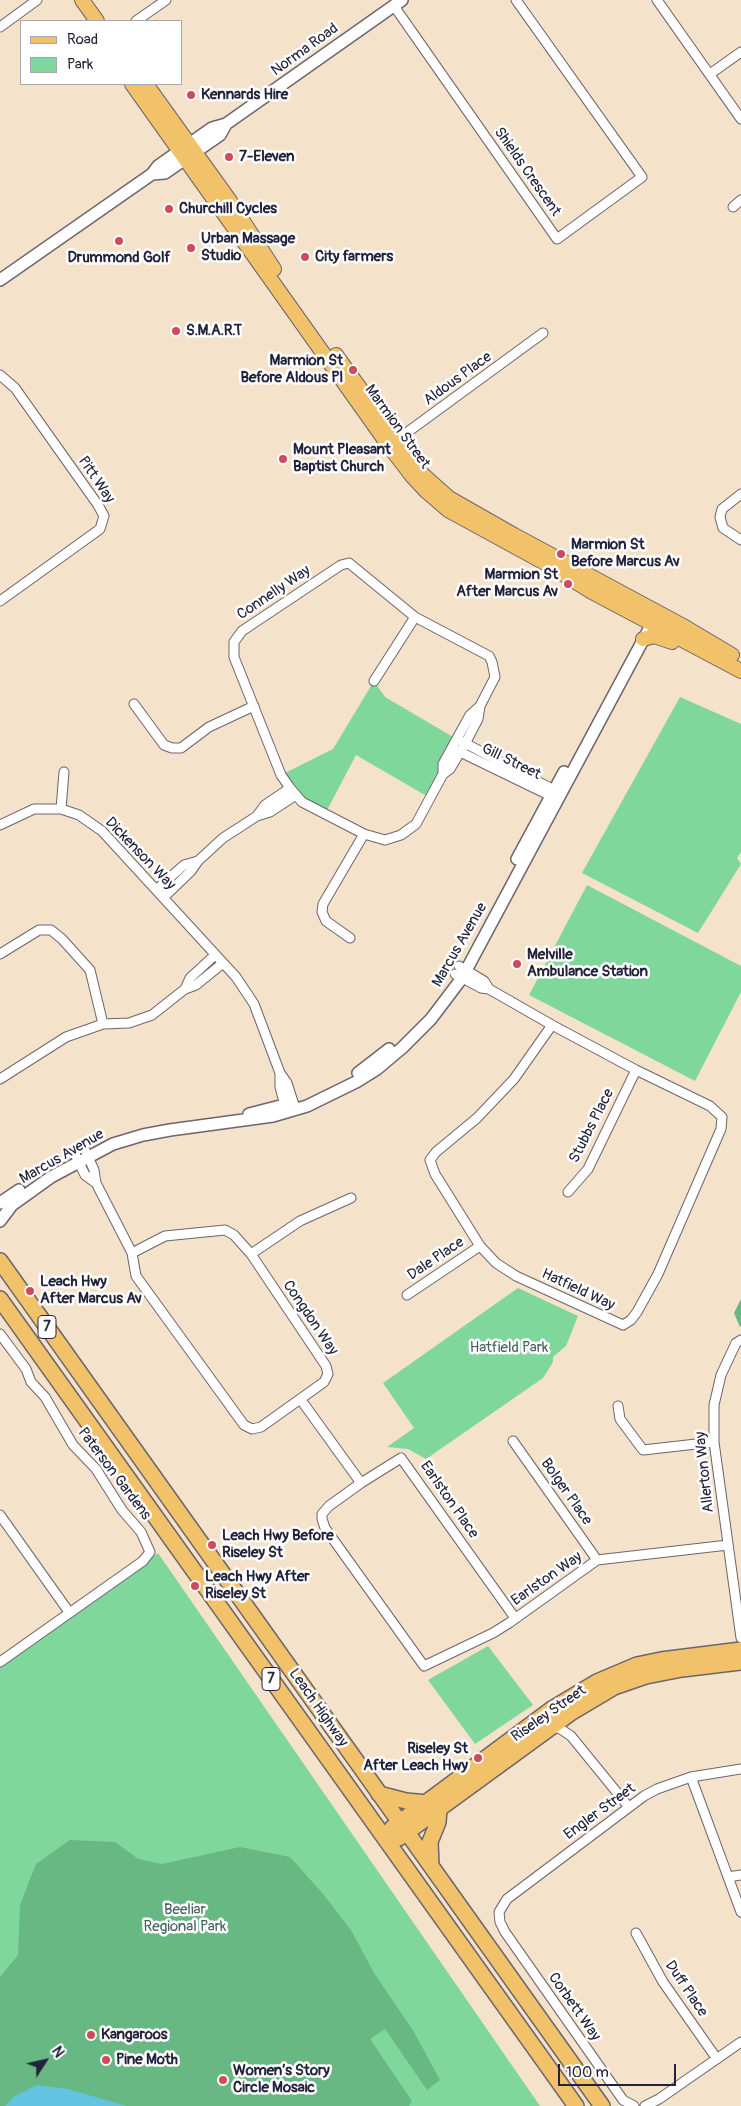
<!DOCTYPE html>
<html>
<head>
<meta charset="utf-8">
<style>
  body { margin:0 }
  #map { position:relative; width:741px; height:2106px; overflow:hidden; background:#f4e2ca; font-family:Pangolin,sans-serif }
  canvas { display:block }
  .legend { position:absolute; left:20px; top:20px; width:162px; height:65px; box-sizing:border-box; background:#fff; border:1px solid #a7a7b1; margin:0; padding:6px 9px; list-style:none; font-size:15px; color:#22223b }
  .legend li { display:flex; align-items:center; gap:10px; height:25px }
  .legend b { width:25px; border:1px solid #a7a7b1 }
  .north { position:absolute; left:20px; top:2036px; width:50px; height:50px; -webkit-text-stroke:4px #fff; paint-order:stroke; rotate:55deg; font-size:14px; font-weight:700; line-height:20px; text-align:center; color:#22223b }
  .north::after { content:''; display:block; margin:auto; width:18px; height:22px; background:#22223b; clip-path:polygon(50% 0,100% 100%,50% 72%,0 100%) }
  .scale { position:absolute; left:558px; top:2064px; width:118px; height:22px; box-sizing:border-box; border:2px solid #22223b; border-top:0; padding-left:6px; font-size:15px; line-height:18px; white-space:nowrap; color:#22223b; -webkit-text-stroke:4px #fff; paint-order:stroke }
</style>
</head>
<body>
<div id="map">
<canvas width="741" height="2106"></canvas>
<ul class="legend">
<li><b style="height:6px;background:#f2c26a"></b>Road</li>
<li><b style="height:14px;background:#80d79b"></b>Park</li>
</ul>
<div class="north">N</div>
<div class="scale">100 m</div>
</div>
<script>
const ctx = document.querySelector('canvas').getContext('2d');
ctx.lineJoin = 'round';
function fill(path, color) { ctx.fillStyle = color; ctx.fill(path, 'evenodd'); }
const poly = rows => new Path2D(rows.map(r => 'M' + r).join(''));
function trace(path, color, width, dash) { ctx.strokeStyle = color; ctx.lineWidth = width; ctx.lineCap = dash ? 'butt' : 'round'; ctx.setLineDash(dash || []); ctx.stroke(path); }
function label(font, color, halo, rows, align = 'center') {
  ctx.font = font + ' Pangolin,sans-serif'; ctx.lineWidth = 5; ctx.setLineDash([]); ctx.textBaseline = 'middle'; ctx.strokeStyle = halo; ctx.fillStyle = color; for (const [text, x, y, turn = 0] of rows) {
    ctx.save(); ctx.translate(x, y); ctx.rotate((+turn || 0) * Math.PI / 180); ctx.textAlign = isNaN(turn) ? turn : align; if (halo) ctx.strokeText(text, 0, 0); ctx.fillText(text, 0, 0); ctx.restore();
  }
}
const green = poly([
  [374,681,385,697,465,744,430,798,356,755,325,814,302,802,281,775,333,749],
  [680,697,741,724,741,852,737,858,741,864,698,933,582,873],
  [587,885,741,966,741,992,695,1081,529,995],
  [518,1288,578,1316,566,1346,553,1357,553,1362,543,1378,426,1459,408,1449,387,1447,414,1428,383,1383],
  [158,1553,540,2106,0,2106,0,1667],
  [488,1646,533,1705,475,1744,428,1680]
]);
const forest = poly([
  [741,1299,741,1326,740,1327,734,1313],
  [70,1840,115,1842,138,1859,162,1864,240,1847,290,1857,323,1894,351,1930,374,1973,414,2032,440,2080,427,2090,385,2029,370,2039,412,2101,409,2106,126,2106,93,2097,15,2096,5,2106,0,2106,0,1977,18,1955,20,1905,36,1864]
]);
const water = poly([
  [37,2085,68,2089,126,2106,5,2106,15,2096]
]);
const minor = poly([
  [657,0,741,119],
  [394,6,557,239,642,177,516,0],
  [136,21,166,0],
  [0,27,37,0],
  [710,74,741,52],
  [733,207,741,200],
  [0,375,15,388,98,505,104,516,100,529,0,601],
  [394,442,543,333],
  [741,494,722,509,720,517,723,528,741,540],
  [349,563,415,617,489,656,492,662,495,677,480,706,478,719,465,744,450,769,443,774,416,824,401,835,385,840,364,834,302,802,290,788,281,775,234,657,234,642,242,631,341,565,349,563],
  [374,681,415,617],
  [134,704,164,745,172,748,181,748,209,727,254,706],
  [457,739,558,792],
  [452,748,555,798],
  [443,774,443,764,470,715,480,706],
  [61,809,64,772],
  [257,816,265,805,290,788],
  [0,825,34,809,61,809,79,815,102,831,236,977,254,1004,280,1073,287,1083,295,1108],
  [157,889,184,865,198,861],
  [164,897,191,871,198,861,223,838,257,816,270,812,296,795],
  [350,938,326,921,322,912,323,904,364,834],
  [0,954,39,930,51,930,62,939,90,970,103,1024],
  [459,966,484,981,489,989,552,1025,636,1070,710,1106,722,1117,721,1129,658,1274,637,1312,631,1320,623,1325,516,1276,496,1263,480,1246,435,1174,430,1160,436,1152,477,1118,514,1079,552,1025],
  [455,974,481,988,489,989],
  [185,989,190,978,215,955],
  [280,1073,280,1087,286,1109],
  [0,1079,66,1037,103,1024,129,1023,152,1015,185,989,196,985,223,963],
  [85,1150,94,1170,96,1183,132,1253,136,1276,244,1425,252,1429,261,1427,324,1382,328,1374,326,1366,251,1254,234,1235,225,1230,165,1236,132,1253],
  [75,1154,85,1175,96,1183],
  [568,1192,588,1169,636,1070],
  [251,1254,300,1221,351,1198],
  [407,1295,480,1246],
  [0,1334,26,1369,31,1382,45,1397,73,1445,96,1469,122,1510,141,1532,150,1552,143,1561,0,1662],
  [741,1340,736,1343,721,1375,714,1405,714,1442,741,1638],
  [301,1400,361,1483],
  [618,1406,620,1419,643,1450,714,1442],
  [513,1441,597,1560],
  [0,1515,69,1612],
  [515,1618,401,1458,361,1483,329,1506,322,1514,322,1519,325,1528,424,1666,493,1633,509,1623,597,1560,728,1545],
  [550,1729,559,1728,571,1736,628,1806],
  [691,1777,741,1912],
  [728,1877,741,1875],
  [636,1933,663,1982,717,2059],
  [634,2106,623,2100,505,1932,500,1922,499,1912,507,1899,644,1796,657,1789,691,1777,741,1769],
  [645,2106,659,2099,741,2042]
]);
const tertiary = poly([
  [152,174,165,173,220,135,226,124],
  [0,280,152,174,158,166,212,128,226,124,402,0],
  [517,859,564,772],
  [358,1073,389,1049],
  [249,1114,292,1103],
  [0,1203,19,1190],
  [0,1221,12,1205,51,1177,113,1144,143,1135,170,1130,273,1116,307,1106,356,1082,377,1069,402,1048,431,1019,462,978,656,616]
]);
const primary = poly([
  [82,0,97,21],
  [132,84,389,446,412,476,426,491,448,510,545,563,592,592,741,671],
  [146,84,230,201,274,269],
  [336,355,421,473,449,498,514,535,685,627,732,655],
  [643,639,654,636,672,642]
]);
const trunk = poly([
  [0,1261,602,2106],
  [0,1299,576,2106],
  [379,1794,406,1801,427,1803],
  [392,1828,552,1709,597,1682,637,1665,661,1660,741,1650],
  [399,1838,572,1712,614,1687,646,1676,682,1669,741,1662],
  [431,1865,430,1842,438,1822,439,1810]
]);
const markers = [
  [191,95,5,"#d1495b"],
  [229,157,5,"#d1495b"],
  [169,209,5,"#d1495b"],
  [119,241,5,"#d1495b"],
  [191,248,5,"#d1495b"],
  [305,257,5,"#d1495b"],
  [176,331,5,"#d1495b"],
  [353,370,5,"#d1495b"],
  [283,459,5,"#d1495b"],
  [561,554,5,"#d1495b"],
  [568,584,5,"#d1495b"],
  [517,964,5,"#d1495b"],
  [30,1291,5,"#d1495b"],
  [212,1545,5,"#d1495b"],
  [195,1586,5,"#d1495b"],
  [478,1758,5,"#d1495b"],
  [91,2035,5,"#d1495b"],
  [106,2060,5,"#d1495b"],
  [223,2080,5,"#d1495b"]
];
const shields = [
  [47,1327,18],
  [271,1679,18]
];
const shieldNames = [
  ["7",47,1327],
  ["7",271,1679]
];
const streetNames = [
  ["Norma Road",305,50,-36],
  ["Shields Crescent",527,172,55],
  ["Aldous Place",458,379,-36],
  ["Marmion Street",397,427,54],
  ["Pitt Way",96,480,56],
  ["Connelly Way",274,593,-34],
  ["Gill Street",511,762,26],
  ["Dickenson Way",140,854,46],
  ["Marcus Avenue",460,945,-60],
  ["Stubbs Place",592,1126,-63],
  ["Marcus Avenue",62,1157,-30],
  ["Dale Place",436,1259,-34],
  ["Hatfield Way",578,1290,25],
  ["Congdon Way",310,1318,56],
  ["Allerton Way",705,1472,-96],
  ["Paterson Gardens",114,1474,53],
  ["Bolger Place",566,1492,55],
  ["Earlston Place",449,1500,55],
  ["Earlston Way",547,1579,-35],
  ["Leach Highway",318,1708,55],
  ["Riseley Street",549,1714,-35],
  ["Engler Street",600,1812,-36],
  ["Duff Place",686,1989,56],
  ["Corbett Way",574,2007,55]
];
const poiNames = [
  ["Kennards Hire",201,95],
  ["7-Eleven",239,157],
  ["Churchill Cycles",179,209],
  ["Urban Massage",201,239],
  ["Studio",201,256],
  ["City farmers",315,257],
  ["Drummond Golf",119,258,"center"],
  ["S.M.A.R.T",186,331],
  ["Marmion St",343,361,"right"],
  ["Before Aldous Pl",343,378,"right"],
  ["Mount Pleasant",293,450],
  ["Baptist Church",293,467],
  ["Marmion St",571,545],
  ["Before Marcus Av",571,562],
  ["Marmion St",558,575,"right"],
  ["After Marcus Av",558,592,"right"],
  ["Melville",527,955],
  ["Ambulance Station",527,972],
  ["Leach Hwy",40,1282],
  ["After Marcus Av",40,1299],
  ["Leach Hwy Before",222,1536],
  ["Riseley St",222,1553],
  ["Leach Hwy After",205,1577],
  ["Riseley St",205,1594],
  ["Riseley St",468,1749,"right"],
  ["After Leach Hwy",468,1766,"right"],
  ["Kangaroos",101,2035],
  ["Pine Moth",116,2060],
  ["Women’s Story",233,2071],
  ["Circle Mosaic",233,2088]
];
const parkNames = [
  ["Hatfield Park",509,1348],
  ["Beeliar",185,1910],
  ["Regional Park",185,1927]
];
fill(green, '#80d79b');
fill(forest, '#68b883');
fill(water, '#63c3e1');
trace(minor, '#6c656d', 11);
trace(tertiary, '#6c656d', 14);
trace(primary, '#6c656d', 16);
trace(trunk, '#6c656d', 18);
trace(minor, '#fff', 9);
trace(tertiary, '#fff', 11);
trace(primary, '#f2c26a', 14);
trace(trunk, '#f2c26a', 15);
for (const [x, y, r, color] of markers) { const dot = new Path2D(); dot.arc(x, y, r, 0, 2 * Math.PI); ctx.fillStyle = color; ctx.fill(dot); trace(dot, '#fff', 2); }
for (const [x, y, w] of shields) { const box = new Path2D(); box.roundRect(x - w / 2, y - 11.5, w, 23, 4); ctx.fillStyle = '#fff'; ctx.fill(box); trace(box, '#22223b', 1); }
label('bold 14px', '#22223b', null, shieldNames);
label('15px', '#22223b', '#fff', streetNames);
label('bold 15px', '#22223b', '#fff', poiNames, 'left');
label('15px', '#43615d', '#fff', parkNames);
</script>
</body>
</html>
